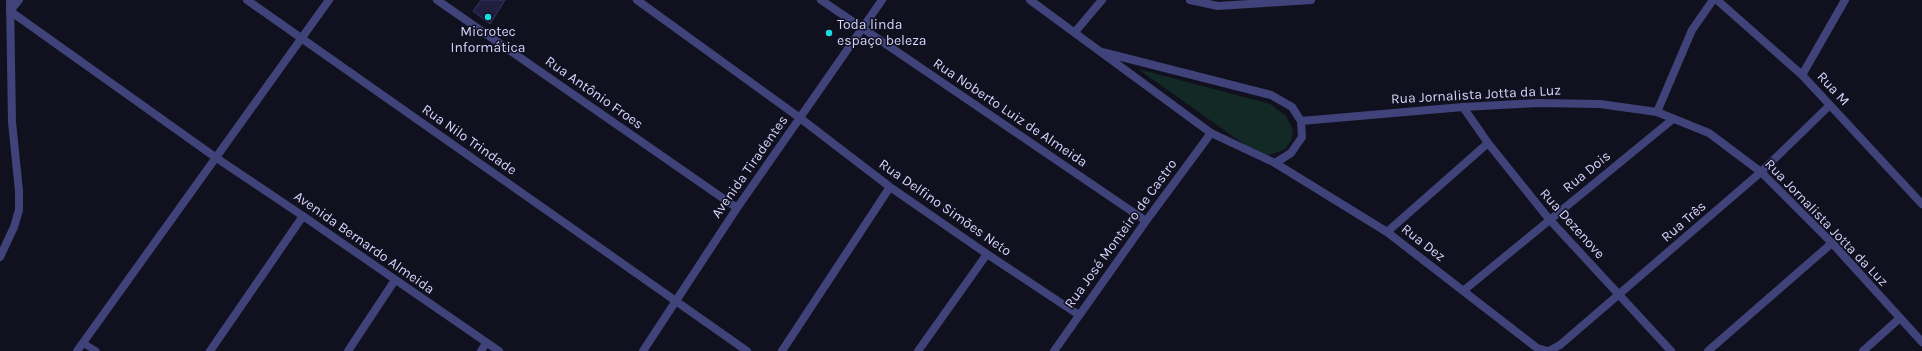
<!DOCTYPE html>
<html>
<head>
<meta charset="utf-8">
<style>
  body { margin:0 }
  canvas { display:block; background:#11101f }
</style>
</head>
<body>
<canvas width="1922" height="351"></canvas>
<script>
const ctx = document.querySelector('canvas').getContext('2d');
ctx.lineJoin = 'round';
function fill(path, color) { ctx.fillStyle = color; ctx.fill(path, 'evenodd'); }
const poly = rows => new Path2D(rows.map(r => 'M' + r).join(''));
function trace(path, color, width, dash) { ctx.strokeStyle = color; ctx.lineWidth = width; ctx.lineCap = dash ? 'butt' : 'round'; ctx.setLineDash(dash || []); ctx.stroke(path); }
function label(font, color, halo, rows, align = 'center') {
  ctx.font = font + ' Karla,sans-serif'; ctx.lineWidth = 3; ctx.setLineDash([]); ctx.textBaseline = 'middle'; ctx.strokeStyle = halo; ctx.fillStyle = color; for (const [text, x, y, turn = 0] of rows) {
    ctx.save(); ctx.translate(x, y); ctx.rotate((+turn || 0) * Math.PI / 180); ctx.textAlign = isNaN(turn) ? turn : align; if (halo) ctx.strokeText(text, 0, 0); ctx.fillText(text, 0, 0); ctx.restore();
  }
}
const green = poly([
  [1138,69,1270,104,1286,116,1293,130,1291,141,1284,150,1269,155,1258,154]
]);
const building = poly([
  [481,0,505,0,490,24,473,11,481,0]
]);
const service = poly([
  [83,343,96,351]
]);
const minor = poly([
  [247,0,747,351],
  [437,0,737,208],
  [637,0,800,118,890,187,987,254,1079,315],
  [821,0,1146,221],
  [1190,0,1218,6,1311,0],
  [1717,0,1802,75,1922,204],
  [10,11,215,157,303,216,499,351],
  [10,11,19,0],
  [1075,32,1102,0],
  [1802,75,1845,0],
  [1463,107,1488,143,1549,219,1671,351],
  [1657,112,1692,30,1713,0],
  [1275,163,1387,232,1537,348,1548,351],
  [1387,232,1488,143],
  [0,257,14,227,19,210,19,191,12,122,10,0],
  [1463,291,1673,119],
  [77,351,329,0],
  [210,351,303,216],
  [348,351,395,280],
  [481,351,486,343],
  [643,351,737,208,882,0],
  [782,351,890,187],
  [918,351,987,254],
  [1054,351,1146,221,1211,133],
  [1549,351,1560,345,1761,172,1830,105],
  [1708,351,1832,243],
  [1863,351,1900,318]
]);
const tertiary = poly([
  [1030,0,1211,133,1275,163,1291,153,1302,137,1301,121,1292,107,1271,95,1102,52],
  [1301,121,1463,107,1538,103,1600,104,1657,112,1709,133,1761,172,1832,243,1922,342]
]);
const markers = [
  [488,17,4,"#1bdcde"],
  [829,33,4,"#1bdcde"]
];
const poiNames = [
  ["Toda linda",837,25],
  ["espaço beleza",837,41],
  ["Microtec",488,32,"center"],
  ["Informática",488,48,"center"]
];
const streetNames = [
  ["Rua M",1833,89,47],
  ["Rua Antônio Froes",594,93,35],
  ["Rua Jornalista Jotta da Luz",1476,95,-3],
  ["Rua Noberto Luiz de Almeida",1010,113,34],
  ["Rua Nilo Trindade",469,140,35],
  ["Avenida Tiradentes",750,167,-55],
  ["Rua Dois",1587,172,-39],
  ["Rua Delfino Simões Neto",945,208,35],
  ["Rua Três",1684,222,-41],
  ["Rua Jornalista Jotta da Luz",1826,223,46],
  ["Rua Dezenove",1572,224,48],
  ["Rua José Monteiro de Castro",1121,234,-54],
  ["Avenida Bernardo Almeida",364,243,35],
  ["Rua Dez",1423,243,38]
];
fill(green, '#132926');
fill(building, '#221e3e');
trace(building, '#383367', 1);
trace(service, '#404379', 7);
trace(minor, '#404379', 8);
trace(tertiary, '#404379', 8);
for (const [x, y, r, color] of markers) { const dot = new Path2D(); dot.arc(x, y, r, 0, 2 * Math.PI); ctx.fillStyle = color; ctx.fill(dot); trace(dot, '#11101f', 1.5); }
label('14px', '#d4d3fa', '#11101f', poiNames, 'left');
label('14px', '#d4d3fa', '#11101f', streetNames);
</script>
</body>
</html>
